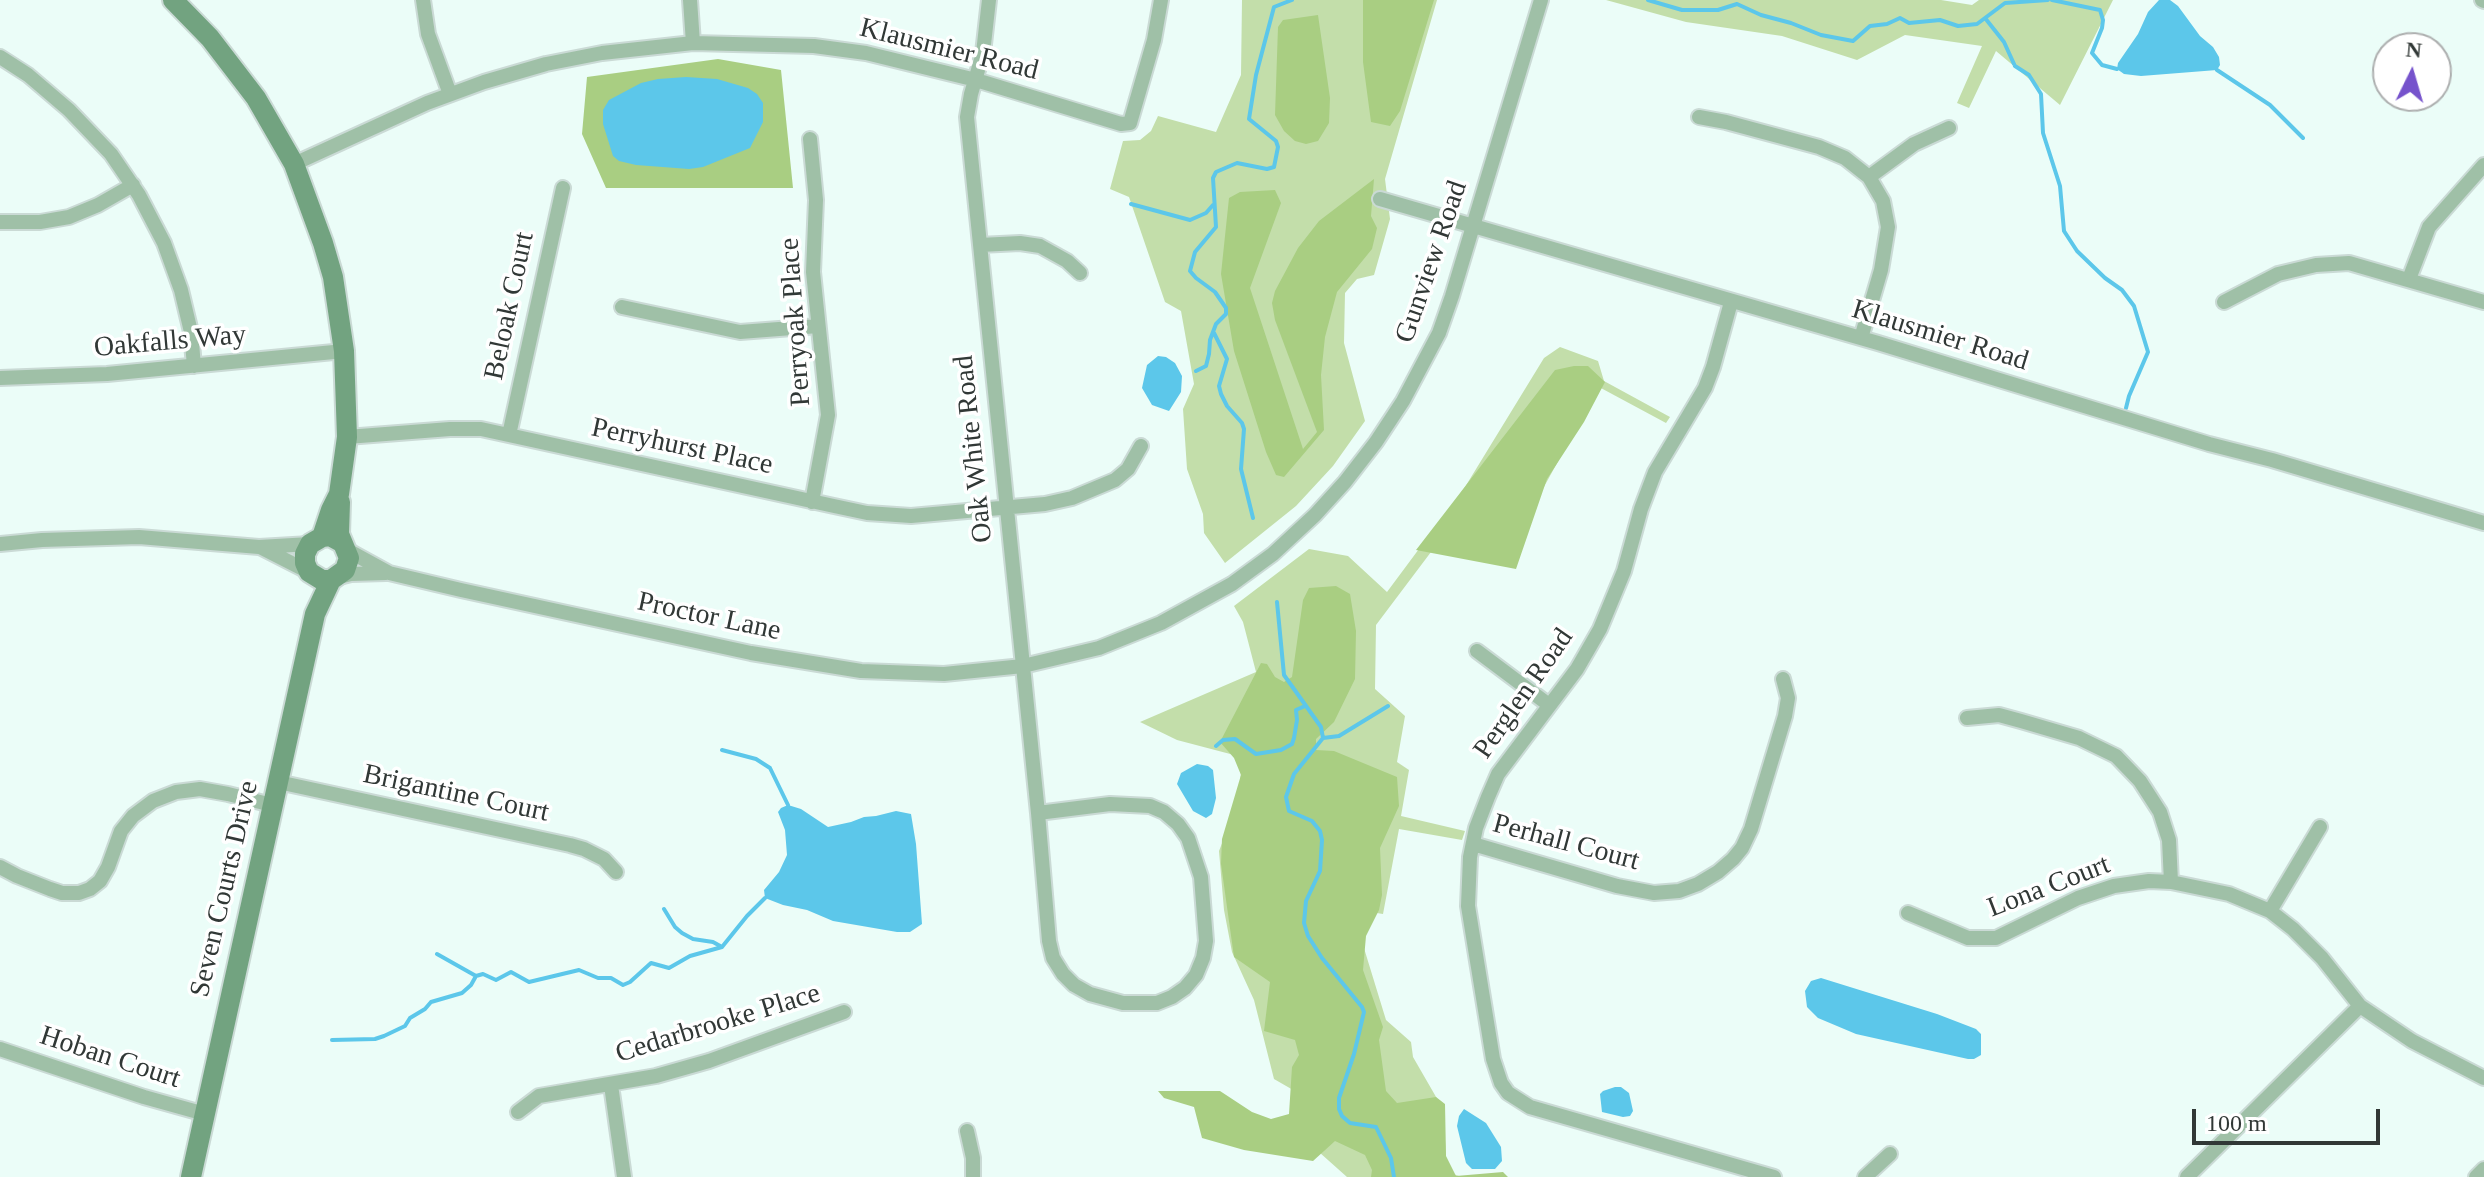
<!DOCTYPE html>
<html>
<head>
<meta charset="utf-8">
<style>
  body { margin:0 }
  #map { position:relative; width:2484px; height:1177px; overflow:hidden; background:#ebfdf8; font-family:Georgia,serif }
  canvas { display:block }
  .north { position:absolute; left:2372px; top:32px; width:80px; height:80px; box-sizing:border-box; background:#fff; border:2px solid #adafaf; border-radius:50%; rotate:5deg; font-size:22px; font-weight:700; line-height:32px; text-align:center; color:#313836 }
  .north::after { content:''; display:block; margin:auto; width:28px; height:36px; background:#7653cc; clip-path:polygon(50% 0,100% 100%,50% 72%,0 100%) }
  .scale { position:absolute; left:2192px; top:1109px; width:188px; height:36px; box-sizing:border-box; border:4px solid #313836; border-top:0; padding-left:10px; font-size:24px; line-height:28px; white-space:nowrap; color:#313836; -webkit-text-stroke:6px #fff; paint-order:stroke }
</style>
</head>
<body>
<div id="map">
<canvas width="2484" height="1177"></canvas>
<div class="north">N</div>
<div class="scale">100 m</div>
</div>
<script>
const ctx = document.querySelector('canvas').getContext('2d');
ctx.lineJoin = 'round';
function fill(path, color) { ctx.fillStyle = color; ctx.fill(path, 'evenodd'); }
const poly = rows => new Path2D(rows.map(r => 'M' + r).join(''));
function trace(path, color, width, dash) { ctx.strokeStyle = color; ctx.lineWidth = width; ctx.lineCap = dash ? 'butt' : 'round'; ctx.setLineDash(dash || []); ctx.stroke(path); }
function label(font, color, halo, rows, align = 'center') {
  ctx.font = font + ' Georgia,serif'; ctx.lineWidth = 7; ctx.setLineDash([]); ctx.textBaseline = 'middle'; ctx.strokeStyle = halo; ctx.fillStyle = color; for (const [text, x, y, turn = 0] of rows) {
    ctx.save(); ctx.translate(x, y); ctx.rotate((+turn || 0) * Math.PI / 180); ctx.textAlign = isNaN(turn) ? turn : align; if (halo) ctx.strokeText(text, 0, 0); ctx.fillText(text, 0, 0); ctx.restore();
  }
}
const green = poly([
  [1242,0,1437,0,1385,179,1390,219,1374,275,1357,279,1345,293,1344,343,1365,421,1333,466,1296,506,1225,563,1204,533,1203,514,1187,469,1183,409,1194,384,1181,311,1165,302,1129,197,1110,189,1123,141,1140,140,1151,131,1158,116,1216,132,1241,75],
  [1606,0,1941,0,1972,5,1979,0,2113,0,2060,105,1996,51,1969,108,1957,103,1982,46,1905,35,1857,60,1782,36,1686,22],
  [1560,347,1598,361,1604,381,1670,417,1666,423,1599,387,1513,543,1431,552,1376,625,1375,689,1405,716,1397,762,1409,770,1401,816,1465,831,1462,840,1399,829,1383,914,1352,909,1386,1020,1411,1042,1413,1057,1443,1109,1447,1172,1462,1177,1347,1177,1310,1144,1307,1098,1274,1079,1254,1000,1232,952,1224,910,1219,851,1237,805,1241,773,1234,755,1177,740,1140,722,1256,672,1243,622,1234,606,1309,549,1348,556,1387,592,1465,487,1544,358]
]);
const forest = poly([
  [1363,0,1434,0,1400,111,1390,126,1371,122,1363,62],
  [1318,15,1330,98,1329,123,1318,141,1306,144,1295,141,1284,131,1275,115,1278,27,1283,20],
  [718,59,781,70,793,188,606,188,582,134,587,77],
  [1374,179,1371,216,1377,228,1372,249,1337,292,1325,337,1321,375,1324,430,1284,477,1276,475,1266,452,1234,351,1221,274,1229,198,1240,192,1275,190,1281,203,1250,288,1303,449,1317,432,1275,320,1272,303,1275,291,1298,248,1319,221],
  [1574,366,1588,366,1605,382,1584,422,1547,479,1516,569,1416,550,1555,370],
  [1336,586,1350,594,1356,631,1355,679,1334,722,1316,739,1316,750,1334,751,1397,777,1399,806,1380,848,1382,895,1379,910,1366,936,1363,970,1383,1027,1379,1040,1386,1091,1397,1103,1436,1097,1445,1104,1446,1156,1456,1176,1503,1172,1508,1177,1371,1177,1372,1170,1365,1155,1335,1141,1313,1161,1244,1150,1202,1138,1194,1107,1164,1098,1158,1091,1220,1091,1252,1112,1271,1119,1289,1114,1292,1067,1299,1055,1295,1040,1264,1031,1270,982,1234,957,1221,864,1222,839,1241,775,1234,758,1220,742,1261,663,1267,664,1275,677,1284,682,1292,677,1303,600,1309,588]
]);
const water = poly([
  [2159,0,2170,0,2178,6,2200,36,2213,47,2219,57,2220,65,2217,70,2141,76,2124,74,2117,69,2118,63,2138,34,2148,12],
  [686,77,717,79,748,88,757,94,763,103,763,122,750,148,703,167,689,169,636,165,619,161,613,156,603,124,603,110,609,100,641,83,658,79],
  [1158,356,1166,357,1175,363,1182,376,1181,392,1169,411,1152,405,1142,388,1147,365],
  [1197,764,1208,766,1213,770,1216,798,1212,814,1206,818,1193,811,1177,784,1181,773],
  [788,805,801,809,828,827,851,822,864,817,876,816,896,811,911,814,916,844,922,924,910,932,897,932,833,921,807,910,783,905,765,898,764,890,779,872,787,855,785,830,778,812,781,808],
  [1821,978,1937,1014,1976,1029,1981,1034,1981,1055,1974,1059,1968,1059,1856,1034,1818,1018,1807,1007,1805,991,1811,981],
  [1615,1087,1621,1087,1629,1093,1633,1111,1630,1116,1623,1117,1602,1112,1600,1094,1603,1091],
  [1464,1109,1486,1123,1501,1147,1502,1161,1495,1169,1472,1169,1466,1163,1457,1126,1459,1116]
]);
const stream = poly([
  [1648,0,1682,10,1718,10,1737,4,1761,15,1791,23,1821,35,1853,41,1870,26,1887,24,1900,18,1909,23,1940,20,1958,26,1977,24,2005,3,2048,0],
  [2052,0,2100,10,2103,20,2102,28,2092,53,2102,65,2117,69],
  [1985,18,2004,42,2014,64],
  [2015,66,2029,75,2041,94,2043,133,2060,186,2064,231,2077,251,2105,278,2122,290,2134,306,2148,352,2129,396,2126,408],
  [2217,70,2270,105,2303,138],
  [1131,204,1190,220,1206,213,1213,205],
  [1214,333,1227,359,1219,386,1221,394,1227,406,1242,423,1244,429,1241,469,1253,518],
  [1196,371,1206,366,1209,354,1210,340,1216,324,1226,314,1226,308,1215,292,1196,278,1190,271,1195,252,1216,227,1213,178,1216,172,1237,163,1267,169,1274,167,1278,147,1276,141,1249,119,1256,75,1274,7,1292,0],
  [1277,602,1284,675,1321,727,1323,738],
  [1388,706,1339,736,1323,738,1294,774,1286,797,1289,811,1312,821,1320,831,1322,840,1320,871,1306,901,1304,923,1308,936,1322,958,1362,1007,1364,1012,1354,1054,1339,1098,1339,1109,1342,1116,1350,1123,1376,1127,1391,1158,1394,1177],
  [1216,746,1223,740,1235,739,1256,754,1281,750,1292,744,1294,738,1297,720,1296,710,1305,706],
  [722,750,756,759,770,768,788,805],
  [664,909,675,927,682,933,693,939,713,942,722,947],
  [437,954,476,976,483,974,496,980,511,972,529,982,579,970,598,978,611,978,623,985,630,982,651,963,669,968,690,956,722,947,747,916,765,898],
  [332,1040,375,1039,384,1036,405,1026,410,1018,425,1009,431,1002,462,993,471,985,476,976]
]);
const street = poly([
  [423,0,428,34,450,94],
  [690,0,693,43],
  [989,0,983,53,971,94,967,117,1038,813],
  [2482,0,2484,1],
  [0,57,28,75,69,110,111,154,139,195,164,243,181,290,191,332,194,366],
  [1699,117,1726,122,1819,147,1845,158,1869,177,1883,201,1888,227,1881,270,1861,338],
  [810,139,816,200,813,272,828,415,812,502],
  [294,164,427,103,484,82,546,64,602,53,693,43,814,46,866,53,976,80,1121,124,1130,123,1154,40,1161,0],
  [1869,177,1914,144,1949,128],
  [1380,199,1878,343,2209,444,2272,460,2484,523],
  [0,222,40,222,69,217,98,205,133,185],
  [980,245,1020,243,1040,246,1067,261,1080,273],
  [2409,279,2429,227,2484,165],
  [1731,302,1713,367,1705,388,1655,472,1641,509,1624,571,1600,629,1577,669,1498,774,1488,797,1476,828,1470,857,1468,906,1493,1059,1501,1083,1508,1093,1530,1107,1774,1177],
  [2224,302,2278,274,2316,265,2349,263,2484,302],
  [622,307,740,332,818,326],
  [0,378,107,374,344,351],
  [509,435,563,188],
  [347,437,450,429,481,429,834,506,867,513,911,516,1045,504,1072,498,1115,480,1128,469,1141,446],
  [0,544,42,540,139,537,259,547,310,544],
  [260,547,309,572],
  [347,550,389,573,461,590,751,653,861,671,944,674,1023,666,1099,648,1161,623,1232,584,1273,554,1315,515,1345,482,1376,442,1403,401,1439,333,1452,296,1541,0],
  [339,577,351,574,386,573],
  [1477,651,1549,705],
  [1967,718,1999,715,2021,721,2079,738,2116,756,2140,781,2160,812,2169,840,2171,882],
  [278,782,570,845,584,849,604,859,616,872],
  [1110,804,1150,806,1164,812,1178,824,1188,838,1201,877,1206,941,1203,958,1196,975,1185,988,1172,997,1157,1003,1123,1003,1090,994,1074,985,1063,974,1053,958,1049,941,1038,813,1110,804],
  [1473,844,1617,886,1654,893,1679,891,1698,884,1718,872,1733,859,1742,848,1751,829,1785,716,1788,698,1783,679],
  [0,867,17,876,50,889,62,893,79,893,90,889,100,881,108,867,121,831,133,816,153,801,176,792,200,789,228,794,272,805],
  [2270,911,2320,827],
  [1908,913,1968,938,1996,938,2078,898,2114,886,2149,881,2171,882,2229,894,2270,911,2293,929,2322,958,2360,1006,2412,1041,2484,1078],
  [0,1049,144,1097,205,1114],
  [611,1085,624,1177],
  [518,1112,539,1096,656,1076,709,1061,844,1012],
  [967,1131,973,1158,973,1177],
  [1865,1177,1890,1154],
  [2187,1177,2360,1006],
  [2476,1177,2484,1169]
]);
const secondary = poly([
  [173,0,210,38,256,98,294,164,323,243,333,277,344,351,347,437,339,494,331,510,322,537],
  [340,502,339,534,349,558,345,570,331,580,322,580,309,572,305,563,305,554,310,544,322,537,330,536,341,542],
  [191,1177,315,614,331,580]
]);
const streetNames = [
  ["Klausmier Road",949,50,14],
  ["Gunview Road",1432,262,-71],
  ["Beloak Court",510,306,-78],
  ["Perryoak Place",796,322,-94],
  ["Klausmier Road",1940,336,17],
  ["Oakfalls Way",170,342,-5],
  ["Perryhurst Place",682,447,12],
  ["Oak White Road",974,449,-96],
  ["Proctor Lane",709,617,12],
  ["Perglen Road",1524,694,-55],
  ["Brigantine Court",456,794,12],
  ["Perhall Court",1566,843,15],
  ["Lona Court",2049,887,-21],
  ["Seven Courts Drive",225,889,-77],
  ["Cedarbrooke Place",718,1024,-17],
  ["Hoban Court",110,1058,18]
];
fill(green, '#c3deaa');
fill(forest, '#a9ce82');
fill(water, '#5cc7ea');
trace(stream, '#5cc7ea', 4);
trace(street, '#cadad5', 18);
trace(secondary, '#cadad5', 24);
trace(street, '#9fc0a7', 14);
trace(secondary, '#72a380', 20);
label('28px', '#313836', '#fff', streetNames);
</script>
</body>
</html>
